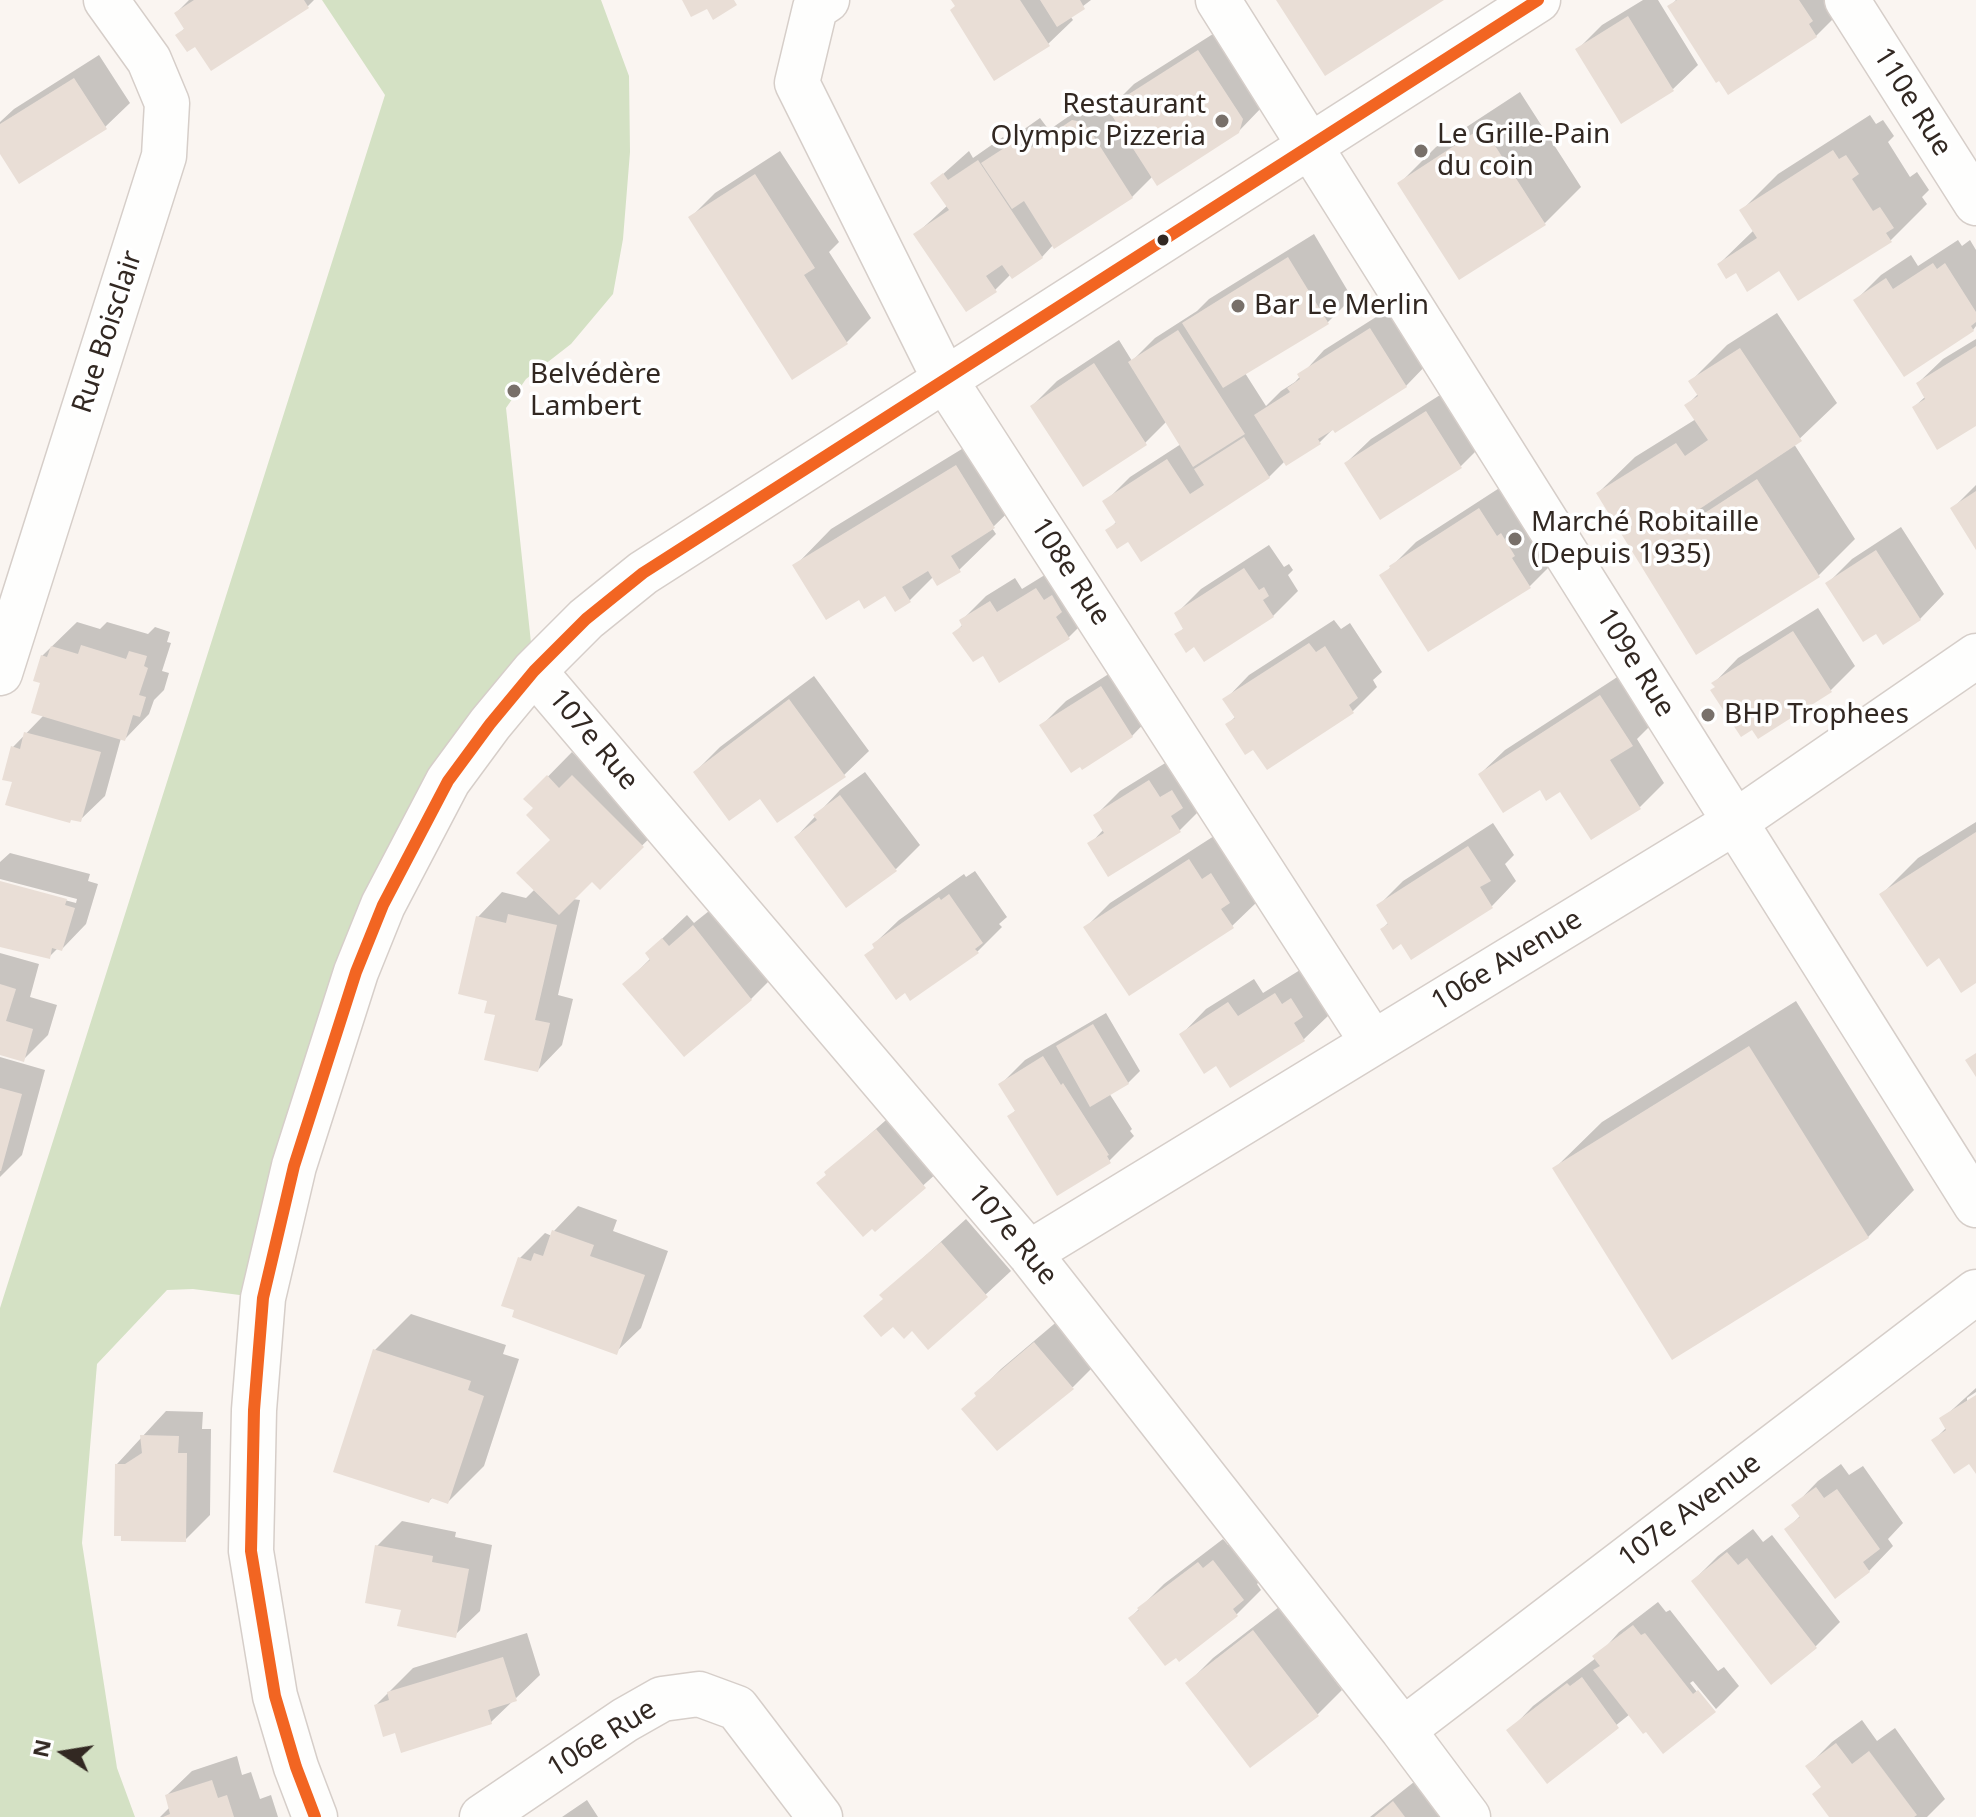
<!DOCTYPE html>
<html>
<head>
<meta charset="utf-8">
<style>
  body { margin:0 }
  #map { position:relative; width:1976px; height:1817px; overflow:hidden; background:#faf5f1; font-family:"Noto Sans",sans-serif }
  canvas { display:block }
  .north { position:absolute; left:24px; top:1713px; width:80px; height:80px; -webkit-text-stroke:6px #fff; paint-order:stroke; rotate:282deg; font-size:22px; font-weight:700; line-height:32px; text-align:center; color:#322822 }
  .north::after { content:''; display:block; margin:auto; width:28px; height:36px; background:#322822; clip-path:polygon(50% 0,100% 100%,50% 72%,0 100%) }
</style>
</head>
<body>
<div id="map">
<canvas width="1976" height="1817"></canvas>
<div class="north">N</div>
</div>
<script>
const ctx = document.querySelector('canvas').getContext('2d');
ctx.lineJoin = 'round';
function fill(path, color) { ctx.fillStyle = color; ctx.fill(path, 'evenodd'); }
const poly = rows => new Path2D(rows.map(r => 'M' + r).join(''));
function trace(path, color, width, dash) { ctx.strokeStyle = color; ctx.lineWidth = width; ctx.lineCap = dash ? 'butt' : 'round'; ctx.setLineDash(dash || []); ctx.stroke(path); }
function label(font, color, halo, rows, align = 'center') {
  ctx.font = font + ' "Noto Sans",sans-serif'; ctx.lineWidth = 7; ctx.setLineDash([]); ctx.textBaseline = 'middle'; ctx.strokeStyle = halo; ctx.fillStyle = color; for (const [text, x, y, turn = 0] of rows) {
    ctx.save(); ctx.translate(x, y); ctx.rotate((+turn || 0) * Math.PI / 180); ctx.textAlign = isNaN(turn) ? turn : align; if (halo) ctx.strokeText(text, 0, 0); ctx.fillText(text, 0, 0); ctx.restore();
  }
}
const green = poly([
  [322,0,601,0,629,76,630,152,623,239,613,294,571,344,526,379,506,408,534,671,415,842,263,1298,193,1289,167,1290,97,1364,82,1543,117,1768,135,1817,0,1817,0,1308,385,95]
]);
const shadow = poly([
  [189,0,314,0,308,6,196,45,178,35,186,27,176,13],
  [953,0,1091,0,1070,16,1073,20,1048,44,957,5],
  [1643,0,1658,0,1698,65,1673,89,1578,49,1602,25],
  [1676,0,1852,0,1816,36,1670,6],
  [1224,27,1263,106,1238,132,1153,176,1132,197,1054,244,1042,257,1011,274,995,290,916,234,948,205,933,183,969,151,973,158,1003,137,1006,142,1040,118,1049,130,1098,96,1107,98,1112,106,1134,84],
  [99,55,130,103,105,127,0,150,0,122,14,109],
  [1520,92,1581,187,1545,223,1400,183,1436,147],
  [1870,115,1876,124,1883,120,1894,136,1888,142,1910,177,1917,172,1929,190,1922,197,1927,204,1891,240,1780,269,1736,271,1719,264,1754,230,1742,210,1778,174],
  [780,151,839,242,829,252,871,318,847,342,792,377,691,217,715,193],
  [1314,234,1352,298,1328,322,1245,373,1266,406,1281,391,1295,382,1324,350,1395,305,1430,361,1406,386,1334,428,1320,442,1285,461,1269,477,1128,539,1108,531,1117,521,1105,502,1130,477,1181,444,1167,421,1145,443,1032,406,1057,381,1119,340,1132,361,1155,338,1197,311,1209,299],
  [1958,240,1962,246,1970,240,1976,250,1976,326,1973,330,1856,300,1881,275,1911,255,1918,266],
  [1777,313,1837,403,1794,444,1855,539,1818,576,1697,653,1598,493,1635,457,1696,419,1687,405,1699,393,1691,381,1727,345],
  [1976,339,1976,424,1914,407,1926,396,1918,383,1943,359],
  [1451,388,1485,442,1461,466,1346,463,1371,439],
  [993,430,1030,491,992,528,996,534,959,570,933,577,909,601,886,594,859,598,795,566,831,529],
  [1504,485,1554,562,1530,586,1429,649,1382,576,1416,542],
  [1976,485,1976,546,1953,508],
  [1901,527,1944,594,1920,619,1876,631,1828,583,1852,559],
  [1269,545,1284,567,1289,564,1293,570,1288,575,1298,591,1273,616,1205,660,1195,644,1177,635,1185,627,1176,614,1201,589],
  [1061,565,1093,613,1068,638,983,653,955,633,963,624,961,621,986,596,1015,578,1022,589],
  [1818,608,1855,666,1831,690,1717,687,1714,683,1738,658],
  [1334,620,1341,629,1350,623,1382,672,1373,680,1377,687,1353,711,1254,747,1227,725,1236,716,1225,700,1249,675],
  [77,622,100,629,107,622,148,634,155,627,170,632,167,642,171,643,162,671,169,673,164,690,154,700,149,714,125,739,121,738,105,796,80,820,14,781,13,747,44,715,42,656],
  [1126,663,1156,711,1132,736,1042,725,1066,701],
  [1625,672,1656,720,1637,739,1664,783,1640,807,1561,789,1480,774,1505,750],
  [814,676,869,751,844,775,695,772,720,747],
  [572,752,585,765,598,752,667,821,600,887,592,880,572,899,580,900,558,995,573,999,562,1045,538,1070,489,1000,478,917,502,892,526,898,535,889,552,840,536,808,526,799],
  [1175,757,1204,806,1180,830,1109,874,1090,844,1104,829,1096,815,1120,791],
  [865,772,920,845,896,869,796,837,840,790],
  [1976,822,1976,981,1939,956,1882,894,1918,858],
  [1493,823,1514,855,1505,864,1516,881,1492,906,1401,942,1382,929,1389,922,1378,906,1403,881],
  [1214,836,1257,902,1232,926,1086,927,1110,903],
  [10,853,90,874,88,881,98,884,86,924,62,949,58,948,50,956,0,944,0,883,76,903,77,899,0,879,0,862],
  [975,871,1007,917,999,924,1002,927,977,952,876,947,874,944,899,920,964,874,966,877],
  [719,903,775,975,751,999,625,984,651,958,647,953,687,915,694,923],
  [0,953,39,964,30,997,57,1005,48,1035,23,1060,0,1053],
  [1300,970,1329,1015,1304,1039,1231,1085,1217,1063,1182,1034,1206,1009,1254,979,1263,993],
  [1796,1001,1914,1190,1868,1237,1555,1168,1602,1122],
  [1106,1013,1140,1071,1128,1083,1109,1093,1132,1129,1130,1131,1134,1136,1109,1161,1009,1117,1016,1110,1000,1085,1025,1060],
  [0,1057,45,1070,22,1155,0,1177],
  [902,1106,949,1162,875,1229,827,1172],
  [578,1206,617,1220,613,1231,668,1251,641,1328,616,1352,520,1258,545,1233,552,1236,554,1231],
  [966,1219,1011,1271,929,1347,882,1295],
  [411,1314,506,1345,503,1354,519,1359,484,1466,448,1502,433,1497,429,1501,375,1350],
  [1060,1319,1097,1363,1073,1387,978,1395,976,1394,1001,1369],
  [1976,1388,1976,1392,1967,1398,1967,1403,1976,1397,1976,1471,1969,1461,1934,1440,1947,1427,1942,1419],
  [166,1411,203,1412,202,1429,211,1429,210,1515,185,1540,117,1464],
  [1841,1464,1849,1475,1863,1466,1903,1523,1888,1539,1893,1546,1869,1571,1787,1529,1801,1515,1794,1506,1818,1481],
  [402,1521,456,1532,455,1537,492,1545,480,1611,455,1635,403,1608,377,1546],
  [1753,1529,1763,1542,1772,1535,1840,1622,1815,1647,1693,1581,1718,1556],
  [1239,1537,1267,1574,1257,1584,1261,1590,1237,1614,1130,1618,1164,1584,1223,1539,1228,1545],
  [1658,1602,1666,1612,1670,1610,1718,1671,1724,1667,1739,1686,1716,1709,1693,1681,1690,1683,1712,1711,1630,1714,1547,1781,1509,1731,1533,1706,1596,1658,1619,1632],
  [1279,1607,1342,1690,1318,1714,1250,1766,1188,1683,1213,1658],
  [527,1633,540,1675,491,1722,397,1730,376,1705,413,1668],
  [1862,1720,1877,1741,1895,1728,1945,1799,1927,1817,1832,1817,1823,1786,1808,1766,1832,1742],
  [237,1756,242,1775,251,1772,260,1799,271,1795,278,1817,160,1817,170,1807,167,1795,192,1771],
  [1419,1778,1448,1817,1370,1817],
  [587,1800,598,1817,562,1817]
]);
const building = poly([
  [194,0,304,0,309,8,211,71,195,47,187,52,175,35,184,29,174,13],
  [682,0,734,0,737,5,713,20,707,9,691,17],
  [951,0,1020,0,1050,46,994,81,950,10,955,6],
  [1040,0,1080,0,1085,9,1057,27],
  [1276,0,1444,0,1325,76],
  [1677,0,1799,0,1813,21,1809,24,1817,37,1728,95,1719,81,1716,83,1667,6],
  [1628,16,1674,91,1621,124,1575,49],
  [1198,50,1243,119,1239,133,1157,186,1107,108],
  [74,78,107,129,19,184,0,154,0,124],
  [1072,120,1082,122,1089,129,1133,198,1054,249,1024,201,1012,209,981,163,1015,141,1023,153],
  [1483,127,1546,225,1459,280,1397,183],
  [1833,150,1839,159,1846,155,1859,174,1852,179,1873,211,1880,207,1894,228,1886,233,1892,242,1798,301,1779,271,1747,292,1736,273,1726,279,1717,264,1757,238,1739,210],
  [978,160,1043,258,1012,279,1002,265,986,276,997,292,966,312,913,234,949,210,930,183,943,173,948,180],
  [755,174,815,268,804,275,848,344,792,380,688,217],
  [1288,257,1329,324,1223,388,1182,323],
  [1933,263,1937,269,1945,263,1976,312,1976,322,1971,326,1974,331,1904,377,1853,300,1886,278,1893,289],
  [1370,328,1407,387,1335,433,1333,430,1318,439,1321,444,1286,466,1254,415,1290,392,1287,388,1300,379,1297,374],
  [1178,330,1245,434,1193,467,1128,362],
  [1976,346,1976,426,1937,450,1912,407,1925,399,1916,383],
  [1740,348,1802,441,1671,528,1674,533,1757,479,1820,577,1696,655,1596,493,1676,443,1685,456,1708,440,1684,405,1698,396,1688,381],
  [1094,363,1147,445,1083,487,1030,406],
  [1426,411,1462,468,1380,520,1344,463],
  [1244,437,1270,478,1141,562,1128,542,1117,549,1105,530,1116,523,1102,501,1167,459,1190,494,1204,485,1194,469],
  [956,465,995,528,951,556,961,572,937,586,928,571,902,587,911,602,895,612,885,596,864,609,859,600,826,620,792,565],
  [1976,491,1976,550,1950,508],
  [1479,508,1497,536,1501,533,1515,556,1512,558,1531,588,1428,652,1379,575,1390,568,1389,566],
  [1876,550,1921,620,1883,645,1876,634,1863,642,1825,583],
  [1244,568,1259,590,1264,587,1269,596,1263,600,1274,617,1204,662,1194,647,1186,653,1174,634,1183,629,1174,613],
  [1036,588,1044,600,1052,595,1062,612,1056,617,1070,639,999,683,983,656,973,662,952,633,962,626,959,620,990,601,997,612],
  [1793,631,1832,692,1758,739,1752,730,1741,737,1710,690,1715,687,1711,683],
  [1309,643,1316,652,1325,646,1358,698,1349,705,1354,713,1267,770,1253,750,1245,755,1225,724,1235,718,1222,699],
  [81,645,126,659,129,651,147,656,144,666,148,668,139,695,146,697,140,717,133,715,125,741,31,713,40,683,33,681,41,655,47,657,51,646,78,654],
  [1101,686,1133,737,1082,770,1080,767,1071,773,1039,725],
  [1600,695,1633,746,1610,760,1641,809,1591,840,1560,792,1546,801,1540,790,1503,813,1478,774],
  [789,699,846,777,777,823,760,799,729,821,693,772],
  [24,732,101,752,81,822,71,820,70,823,5,805,12,782,2,780,11,746,20,749],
  [547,775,559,788,572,775,644,847,600,890,592,882,559,915,516,873,550,840,526,815,533,808,523,799],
  [1149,780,1160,797,1172,790,1183,808,1171,816,1181,832,1108,877,1087,843,1104,833,1093,815],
  [840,795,897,871,846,908,794,837,817,820,813,815],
  [1976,832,1976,983,1961,993,1939,958,1927,967,1879,894],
  [1468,846,1491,881,1480,887,1493,908,1411,960,1401,944,1393,950,1380,929,1388,924,1376,905],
  [1189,859,1202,879,1211,873,1230,903,1221,909,1234,928,1129,996,1083,927],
  [0,881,67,899,65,905,75,908,62,951,52,948,50,959,0,947],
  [949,894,983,943,975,949,979,953,910,1001,905,993,896,1000,864,955,874,948,872,944,939,897,941,900],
  [508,914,557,925,535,1020,550,1023,538,1072,484,1060,495,1015,484,1013,487,1001,458,994,476,916,506,923],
  [693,925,752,1000,684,1057,622,984,650,960,645,953,662,938,669,946],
  [0,984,16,989,6,1021,33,1029,24,1062,0,1055],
  [1275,993,1282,1004,1291,998,1303,1017,1294,1023,1305,1041,1230,1088,1216,1066,1204,1074,1179,1034,1228,1002,1238,1016],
  [1093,1024,1129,1084,1090,1107,1056,1046],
  [1749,1046,1869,1238,1672,1360,1552,1168],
  [1976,1053,1976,1077,1965,1060],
  [1043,1056,1061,1085,1063,1083,1109,1155,1107,1156,1111,1163,1057,1196,1007,1116,1015,1111,998,1084],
  [0,1088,22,1094,1,1171,0,1171],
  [876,1129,926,1188,875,1232,872,1229,863,1237,816,1183,826,1175,824,1172],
  [552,1230,594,1245,590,1256,645,1275,617,1355,512,1317,514,1310,501,1306,518,1257,531,1261,534,1253,543,1256],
  [941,1242,988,1297,928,1350,912,1331,904,1339,893,1327,881,1337,863,1316,883,1299,879,1295],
  [1034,1342,1074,1389,997,1451,961,1409,976,1396,974,1393],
  [373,1349,471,1381,468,1390,484,1396,448,1504,431,1498,429,1503,333,1472],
  [1976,1395,1976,1474,1969,1464,1954,1474,1931,1440,1946,1430,1939,1418],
  [140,1435,179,1436,178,1453,187,1453,186,1542,121,1541,121,1536,114,1536,115,1464,125,1464,142,1453],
  [1816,1487,1824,1498,1837,1489,1880,1549,1863,1562,1870,1572,1835,1599,1784,1529,1800,1517,1791,1505],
  [375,1545,433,1556,432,1562,469,1569,456,1638,397,1626,401,1610,365,1603],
  [1727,1552,1738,1565,1747,1558,1817,1648,1771,1685,1691,1581],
  [1213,1560,1244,1600,1233,1609,1238,1616,1179,1662,1176,1658,1165,1666,1128,1618,1139,1610,1137,1608,1198,1562,1203,1568],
  [1633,1625,1641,1635,1645,1633,1693,1694,1698,1690,1716,1712,1663,1754,1646,1732,1643,1734,1593,1670,1600,1666,1592,1656],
  [1253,1630,1319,1716,1250,1768,1185,1683],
  [503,1657,517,1701,488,1710,492,1724,401,1753,395,1733,383,1737,374,1705,389,1700,387,1692],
  [1582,1677,1619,1728,1547,1784,1506,1730,1567,1683,1570,1686],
  [1836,1743,1852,1764,1869,1751,1917,1815,1914,1817,1829,1817,1812,1794,1821,1787,1805,1766],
  [212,1780,218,1798,227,1795,234,1817,163,1817,170,1814,165,1795],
  [1393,1801,1405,1817,1374,1817]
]);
const minor = poly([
  [827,0,815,8,797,83,945,380,1373,1043],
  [1218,0,1976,1205],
  [1847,0,1976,203],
  [534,671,1029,1253,1403,1730,1468,1817],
  [0,673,164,156,167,103,149,60,106,0],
  [1029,1253,1735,822,1976,656],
  [1403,1730,1976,1292],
  [315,1817,296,1767,275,1696,251,1551,254,1410,263,1298,294,1166,356,972,383,905,448,781,490,724,534,671,586,619,643,573,1538,0],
  [482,1817,625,1720,662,1699,699,1694,737,1708,820,1817]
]);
const bus1 = poly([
  [315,1817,296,1767,275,1696,251,1551,254,1410,263,1298,294,1166,356,972,383,905,448,781,490,724,534,671,586,619,643,573,1538,0]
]);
const markers = [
  [1222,121,8,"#78706a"],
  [1421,151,8,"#78706a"],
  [1163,240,7,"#322822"],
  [1238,306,8,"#78706a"],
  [514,391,8,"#78706a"],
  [1515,539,8,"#78706a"],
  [1708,715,8,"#78706a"]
];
const streetNames = [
  ["110e Rue",1912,102,58],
  ["Rue Boisclair",108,332,-72],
  ["108e Rue",1070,572,57],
  ["109e Rue",1635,663,58],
  ["107e Rue",593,740,50],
  ["106e Avenue",1507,961,-31],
  ["107e Rue",1012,1235,50],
  ["107e Avenue",1690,1511,-37],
  ["106e Rue",602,1739,-32]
];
const poiNames = [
  ["Restaurant",1206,105,"right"],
  ["Olympic Pizzeria",1206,137,"right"],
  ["Le Grille-Pain",1437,135],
  ["du coin",1437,167],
  ["Bar Le Merlin",1254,306],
  ["Belvédère",530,375],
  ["Lambert",530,407],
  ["Marché Robitaille",1531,523],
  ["(Depuis 1935)",1531,555],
  ["BHP Trophees",1724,715]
];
fill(green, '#d4e1c4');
fill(shadow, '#0003');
fill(building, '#e9ded6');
trace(minor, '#d6cec9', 47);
trace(minor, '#fefefd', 44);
trace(bus1, '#f26522', 12);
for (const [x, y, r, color] of markers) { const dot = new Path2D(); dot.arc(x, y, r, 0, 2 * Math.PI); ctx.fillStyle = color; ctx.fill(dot); trace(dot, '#fff', 3); }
label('28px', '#322822', '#fff', streetNames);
label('28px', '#322822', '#fff', poiNames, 'left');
</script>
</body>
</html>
